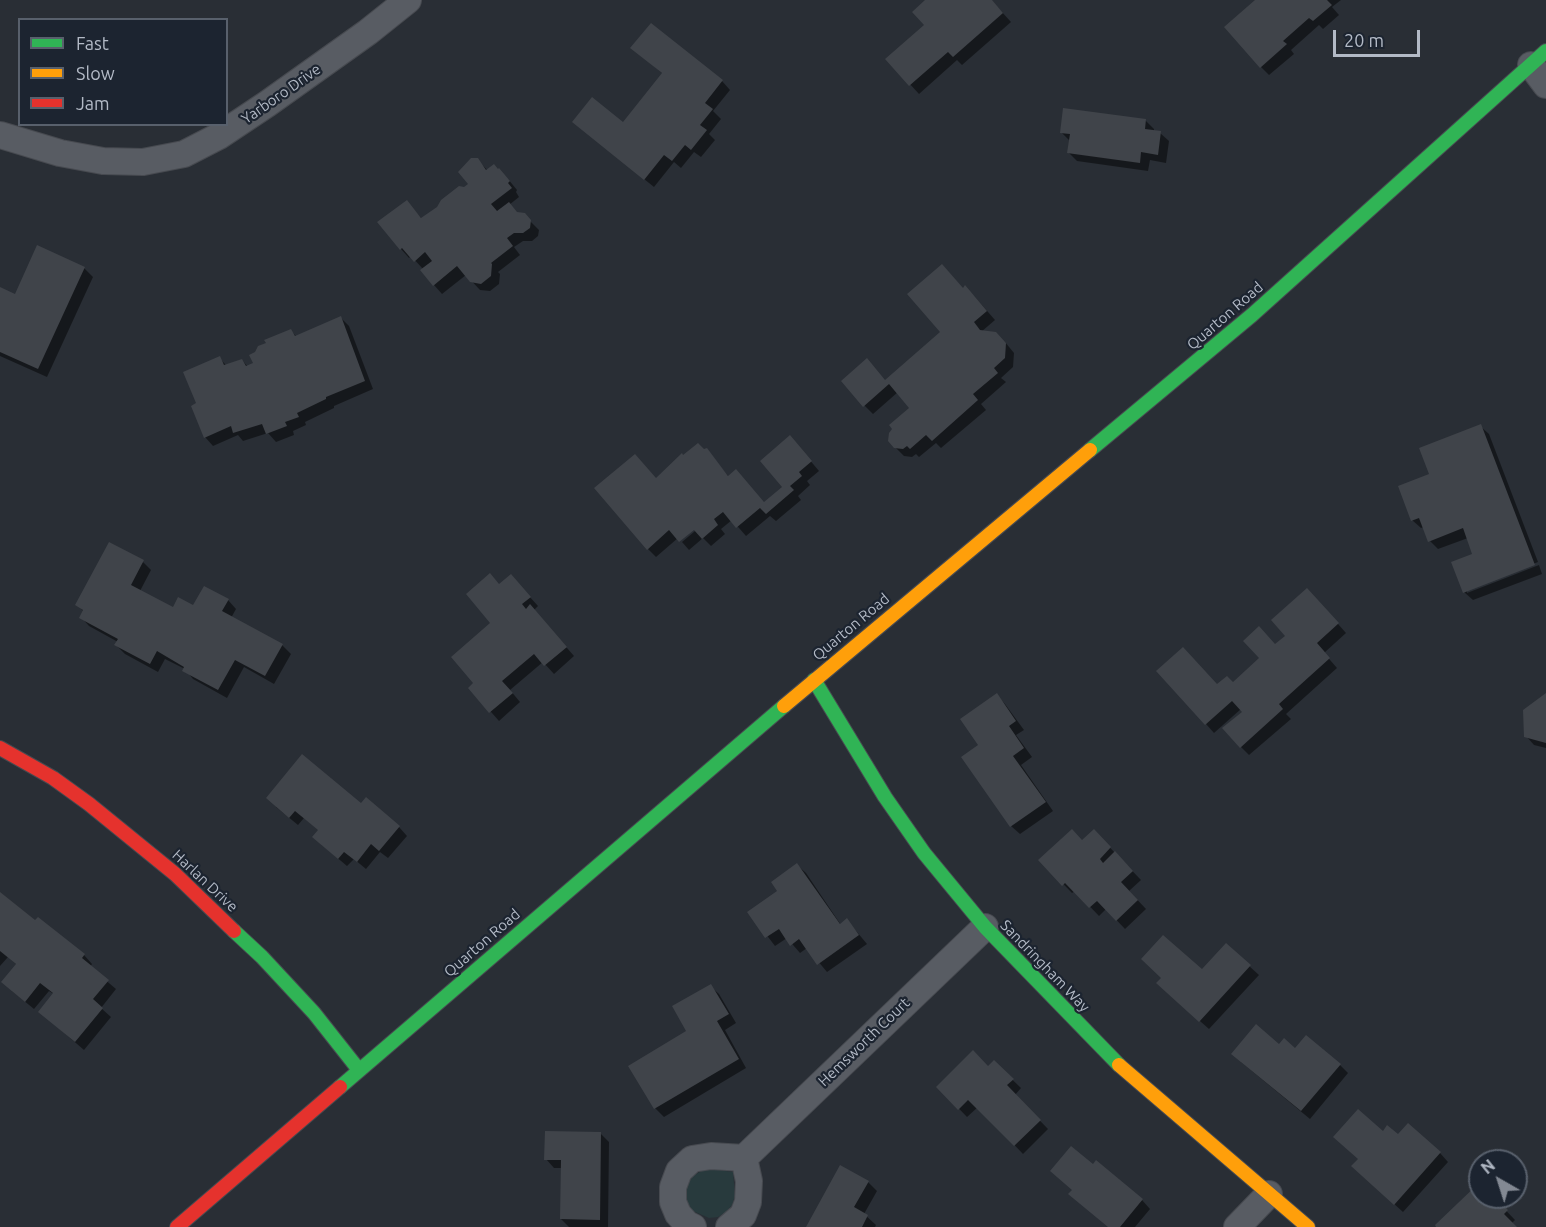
<!DOCTYPE html>
<html>
<head>
<meta charset="utf-8">
<style>
  body { margin:0 }
  #map { position:relative; width:1546px; height:1227px; overflow:hidden; background:#292e35; font-family:Ubuntu,sans-serif }
  canvas { display:block }
  .legend { position:absolute; left:18px; top:18px; width:210px; height:108px; box-sizing:border-box; background:#1c2430; border:2px solid #58606c; margin:0; padding:8px 10px; list-style:none; font-size:18px; color:#b3bac6 }
  .legend li { display:flex; align-items:center; gap:12px; height:30px }
  .legend b { width:30px; border:2px solid #58606c }
  .north { position:absolute; left:1468px; top:1149px; width:60px; height:60px; box-sizing:border-box; background:#1c2430; border:2px solid #58606c; border-radius:50%; rotate:321deg; font-size:16px; font-weight:700; line-height:24px; text-align:center; color:#b3bac6 }
  .north::after { content:''; display:block; margin:auto; width:21px; height:27px; background:#838993; clip-path:polygon(50% 0,100% 100%,50% 72%,0 100%) }
  .scale { position:absolute; left:1333px; top:30px; width:87px; height:27px; box-sizing:border-box; border:3px solid #b3bac6; border-top:0; padding-left:8px; font-size:18px; line-height:21px; white-space:nowrap; color:#b3bac6; -webkit-text-stroke:4px #1c2430; paint-order:stroke }
</style>
</head>
<body>
<div id="map">
<canvas width="1546" height="1227"></canvas>
<ul class="legend">
<li><b style="height:8px;background:#30b455"></b>Fast</li>
<li><b style="height:8px;background:#ff9f0a"></b>Slow</li>
<li><b style="height:8px;background:#e5322d"></b>Jam</li>
</ul>
<div class="north">N</div>
<div class="scale">20 m</div>
</div>
<script>
const ctx = document.querySelector('canvas').getContext('2d');
ctx.lineJoin = 'round';
function fill(path, color) { ctx.fillStyle = color; ctx.fill(path, 'evenodd'); }
const poly = rows => new Path2D(rows.map(r => 'M' + r).join(''));
function trace(path, color, width, dash) { ctx.strokeStyle = color; ctx.lineWidth = width; ctx.lineCap = dash ? 'butt' : 'round'; ctx.setLineDash(dash || []); ctx.stroke(path); }
function label(font, color, halo, rows, align = 'center') {
  ctx.font = font + ' Ubuntu,sans-serif'; ctx.lineWidth = 4.5; ctx.setLineDash([]); ctx.textBaseline = 'middle'; ctx.strokeStyle = halo; ctx.fillStyle = color; for (const [text, x, y, turn = 0] of rows) {
    ctx.save(); ctx.translate(x, y); ctx.rotate((+turn || 0) * Math.PI / 180); ctx.textAlign = isNaN(turn) ? turn : align; if (halo) ctx.strokeText(text, 0, 0); ctx.fillText(text, 0, 0); ctx.restore();
  }
}
const green = poly([
  [711,1169,733,1172,735,1196,732,1205,726,1212,718,1217,709,1218,693,1211,688,1204,686,1195,687,1186,692,1177,701,1171]
]);
const shadow = poly([
  [928,0,991,0,1011,22,962,65,957,60,919,94,887,59,926,25],
  [1257,0,1341,0,1332,7,1339,15,1323,29,1319,25,1291,50,1294,54,1269,75,1261,67],
  [633,48,722,81,730,90,713,111,721,119,709,134,715,140,701,157,694,152,681,168,674,162,654,187,583,130,624,124,663,74],
  [1145,120,1154,129,1154,132,1160,133,1169,141,1166,163,1150,160,1148,171,1077,161,1069,153,1070,141,1061,132],
  [477,159,488,171,508,179,517,190,516,192,519,197,509,205,518,214,524,215,539,230,538,236,532,241,523,241,514,247,520,255,498,272,500,274,499,284,490,291,480,290,466,275,442,294,434,285,423,269,411,256,409,258,401,249,379,222,407,202,422,219,470,184],
  [84,268,93,277,47,377,0,356,0,289,15,296],
  [964,289,974,296,995,320,981,332,1005,342,1014,353,1013,367,1001,378,1006,382,981,404,986,410,941,448,936,443,919,457,916,454,912,457,904,456,895,447,911,408,898,392,873,414,864,405,885,381,942,333],
  [341,318,349,326,373,389,334,406,334,408,305,422,306,425,293,431,294,435,276,442,268,433,243,441,238,435,213,446,205,437,198,403,219,358,227,366,242,360,248,367,255,364,291,331,297,337],
  [1480,426,1489,434,1538,562,1467,590,1467,593,1539,565,1542,574,1473,600,1464,592,1474,555,1468,538,1438,549,1430,541,1424,527,1421,528,1412,520,1431,475],
  [798,446,819,471,807,481,810,485,798,496,801,500,776,521,770,516,746,536,732,520,721,529,725,534,711,546,703,538,689,550,682,542,701,526,678,538,656,557,648,549,657,480,684,457,706,450,729,477,765,503,784,487],
  [143,562,151,570,140,591,173,609,228,600,236,609,231,618,282,645,291,654,274,684,244,667,227,698,193,679,185,669,165,659,158,672,125,654,116,645,118,642,89,626,81,617,84,612,77,604],
  [519,585,538,606,534,610,574,656,554,674,543,662,510,690,520,702,499,721,470,688,475,683,492,623,500,586],
  [1315,598,1346,633,1324,653,1337,668,1286,714,1291,719,1249,755,1241,747,1244,712,1241,709,1214,733,1206,724,1218,686,1233,684,1287,636],
  [997,695,1005,704,1024,730,1016,735,1032,757,1021,765,1053,811,1020,834,1011,826,980,745],
  [1546,695,1546,748,1534,745,1526,736],
  [361,805,399,827,407,836,388,858,380,852,366,869,354,859,347,866,322,845,319,830,304,818,298,825,276,807],
  [1094,831,1141,880,1129,891,1146,909,1125,929,1106,909,1099,916,1075,891,1072,893,1040,860,1083,842],
  [797,865,806,873,841,925,847,920,867,944,827,972,807,948,800,953,787,938,775,946,749,912,779,891],
  [0,895,35,923,84,955,92,964,90,967,116,989,101,1008,111,1017,84,1050,40,1012,54,994,49,991,34,1009,12,991,17,965,8,957,0,966],
  [1226,945,1259,975,1209,1029,1167,992,1202,971],
  [710,986,719,994,736,1023,725,1030,746,1068,664,1117,655,1108,630,1066,688,1031],
  [1280,1046,1340,1065,1348,1073,1310,1119,1241,1062],
  [994,1062,1021,1088,1015,1095,1048,1129,1023,1154,978,1107,967,1117,938,1087,988,1068],
  [600,1133,609,1142,608,1227,569,1227,561,1219,562,1168,554,1168,546,1159],
  [1383,1133,1398,1137,1440,1153,1448,1162,1403,1212,1361,1174,1359,1159],
  [868,1182,877,1191,864,1214,876,1225,875,1227,807,1227],
  [1480,1184,1480,1197,1493,1197,1515,1220,1511,1224,1514,1227,1438,1227,1437,1225],
  [1142,1200,1150,1209,1135,1227,1109,1227]
]);
const building = poly([
  [925,0,992,0,1003,13,953,57,948,52,909,86,885,59,924,25,912,12],
  [1255,0,1327,0,1332,5,1313,21,1309,18,1283,41,1287,44,1260,68,1224,27],
  [651,23,723,80,705,103,713,109,700,125,707,130,691,150,685,145,672,161,664,155,644,180,572,122,592,97,623,122,662,73,630,48],
  [1063,108,1146,119,1145,129,1161,131,1158,155,1141,152,1140,163,1067,153,1070,134,1060,133],
  [471,158,478,158,486,170,494,164,498,169,499,168,510,181,508,183,512,188,491,204,497,211,509,202,517,212,525,213,531,220,530,228,523,233,514,233,507,238,513,246,491,263,492,264,491,276,481,284,470,282,457,266,433,286,420,270,432,261,425,252,414,262,402,248,400,250,377,222,407,200,421,218,437,207,441,200,459,186,464,187,468,184,458,172],
  [37,245,85,267,38,369,0,352,0,287,15,294],
  [942,264,963,288,965,285,987,311,974,322,980,330,996,332,1006,343,1005,358,994,368,998,373,973,394,978,400,932,441,926,435,910,449,907,446,903,449,894,448,888,441,889,433,892,429,889,425,909,408,889,384,863,407,841,381,867,358,885,380,940,332,907,294],
  [341,316,365,381,326,397,326,399,297,413,299,417,285,422,287,426,266,434,262,424,233,433,231,426,204,438,191,406,196,403,183,372,220,356,224,365,242,359,246,366,253,363,249,355,255,352,258,346,266,343,264,340,291,329,295,336],
  [1481,424,1535,565,1463,593,1451,562,1472,554,1463,528,1428,542,1419,518,1411,521,1398,486,1429,474,1419,448],
  [790,435,812,461,799,472,802,476,790,486,794,490,766,514,760,508,736,528,723,512,714,519,718,525,702,539,694,530,679,542,669,530,647,550,594,488,635,454,656,478,682,453,683,455,698,443,704,449,707,448,728,476,736,469,764,502,782,487,760,461],
  [109,542,144,560,131,585,173,607,178,597,193,605,204,586,229,599,222,611,283,644,265,676,235,660,218,690,182,671,184,667,157,651,150,664,114,645,118,639,79,618,83,610,75,605],
  [490,573,499,584,511,574,531,597,522,604,526,609,530,604,567,647,544,666,534,654,502,681,513,693,489,713,468,688,473,683,451,657,490,623,466,594],
  [1307,588,1339,623,1317,643,1330,658,1279,704,1283,709,1240,748,1222,728,1242,712,1232,701,1205,725,1156,671,1183,647,1217,684,1227,676,1233,682,1259,658,1243,641,1259,626,1275,644,1285,636,1271,620],
  [997,693,1016,721,1009,726,1024,748,1013,756,1046,802,1010,827,961,757,978,745,960,719],
  [1546,693,1546,743,1524,737,1523,710],
  [302,754,361,803,366,797,400,826,379,851,371,844,357,862,344,852,338,859,312,837,318,830,295,811,289,818,266,798],
  [1072,829,1082,840,1094,829,1111,847,1100,859,1103,863,1115,851,1133,871,1121,882,1138,900,1116,921,1097,901,1089,908,1065,883,1062,886,1038,860],
  [797,863,840,924,847,918,859,935,817,965,799,939,790,946,779,929,765,938,747,912,777,891,771,882],
  [0,892,35,920,38,917,85,954,82,958,109,980,93,999,103,1008,75,1042,38,1012,53,993,40,983,25,1002,1,982,16,964,0,951],
  [1163,935,1202,969,1226,943,1251,965,1199,1022,1156,983,1161,978,1141,959],
  [711,984,729,1014,717,1021,739,1059,654,1109,628,1066,686,1031,672,1006],
  [1256,1024,1279,1044,1284,1038,1295,1048,1306,1035,1341,1064,1301,1111,1231,1054],
  [973,1050,988,1066,994,1060,1014,1079,1007,1085,1041,1120,1014,1146,968,1100,958,1110,936,1087],
  [1358,1109,1383,1131,1387,1125,1398,1134,1408,1123,1441,1152,1394,1205,1351,1166,1358,1159,1333,1137],
  [545,1131,601,1132,600,1220,560,1219,561,1160,544,1160],
  [1071,1146,1093,1164,1096,1160,1143,1199,1120,1227,1108,1227,1068,1194,1072,1190,1050,1171],
  [840,1165,869,1181,854,1207,868,1215,862,1227,806,1227],
  [1480,1182,1480,1197,1495,1197,1508,1210,1504,1214,1517,1227,1436,1227,1435,1225]
]);
const street = poly([
  [1531,65,1546,85],
  [0,135,60,153,103,161,143,162,184,154,219,136,267,104,368,32,408,0],
  [744,1158,985,927],
  [693,1227,687,1224,678,1214,673,1202,673,1187,679,1171,692,1159,711,1156,744,1158],
  [729,1227,743,1215,748,1202,749,1181,744,1158],
  [1237,1227,1269,1194]
]);
const fast = poly([
  [1090,450,1252,315,1546,51],
  [814,680,885,797,924,853,985,927,1119,1065],
  [234,931,262,957,314,1013,359,1070],
  [340,1087,784,706]
]);
const slow = poly([
  [784,706,1090,450],
  [1119,1065,1308,1227]
]);
const jam = poly([
  [0,748,53,778,89,804,175,874,234,931],
  [177,1227,340,1087]
]);
const streetNames = [
  ["Yarboro Drive",281,94,-35],
  ["Quarton Road",1225,316,-41],
  ["Quarton Road",851,627,-40],
  ["Harlan Drive",205,881,43],
  ["Quarton Road",482,943,-41],
  ["Sandringham Way",1045,966,46],
  ["Hemsworth Court",864,1042,-44]
];
fill(green, '#283a3d');
fill(shadow, '#0007');
fill(building, '#40444a');
trace(street, '#474a50', 28);
trace(fast, '#474a50', 16);
trace(slow, '#474a50', 16);
trace(jam, '#474a50', 16);
trace(street, '#585c63', 26);
trace(fast, '#30b455', 14);
trace(slow, '#ff9f0a', 14);
trace(jam, '#e5322d', 14);
label('15px', '#b3bac6', '#1c2430', streetNames);
</script>
</body>
</html>
